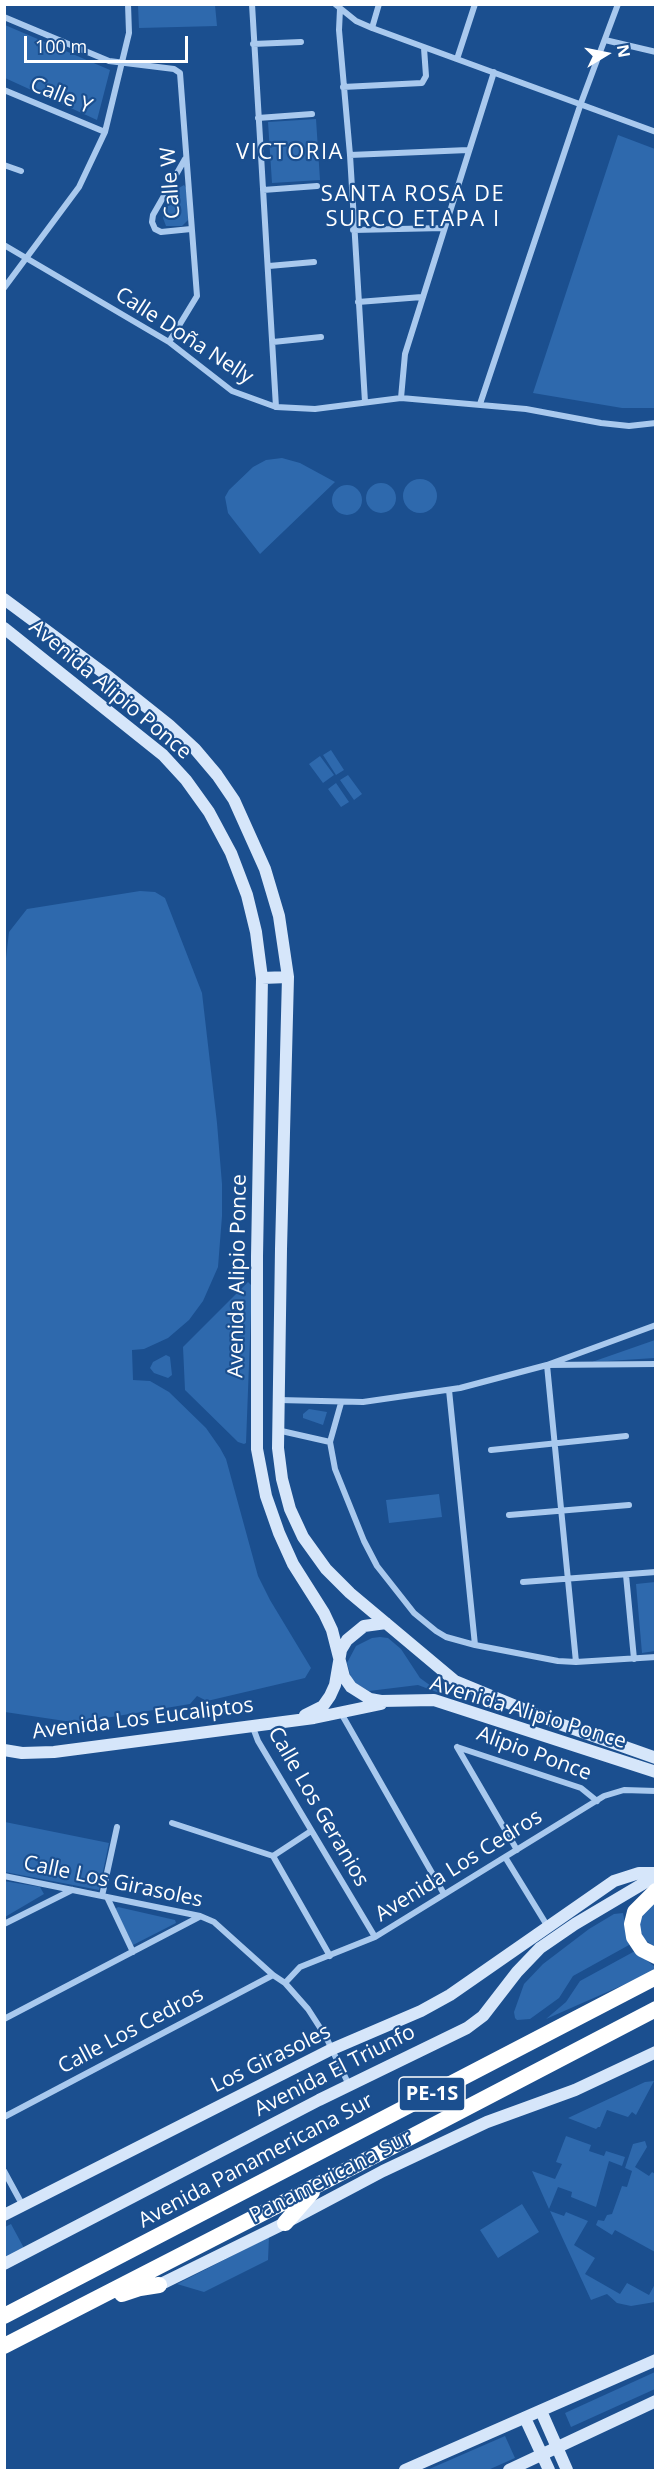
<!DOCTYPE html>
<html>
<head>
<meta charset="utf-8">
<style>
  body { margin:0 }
  #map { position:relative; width:660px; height:2475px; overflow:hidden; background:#1b4f8f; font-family:"Open Sans",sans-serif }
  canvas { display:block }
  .frame { position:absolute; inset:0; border:6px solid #fff; pointer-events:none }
  .north { position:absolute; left:576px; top:24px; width:60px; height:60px; -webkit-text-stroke:4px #1b4f8f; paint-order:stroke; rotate:80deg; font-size:16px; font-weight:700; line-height:24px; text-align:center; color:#fff }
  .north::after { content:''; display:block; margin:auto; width:21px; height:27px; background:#fff; clip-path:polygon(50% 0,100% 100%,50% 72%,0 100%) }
  .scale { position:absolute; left:24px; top:36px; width:164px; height:27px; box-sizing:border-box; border:3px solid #fff; border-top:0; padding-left:8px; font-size:18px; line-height:21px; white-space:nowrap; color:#fff; -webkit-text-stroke:4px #1b4f8f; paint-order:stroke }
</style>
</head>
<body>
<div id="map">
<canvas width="660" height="2475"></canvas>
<div class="frame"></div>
<div class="north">N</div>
<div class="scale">100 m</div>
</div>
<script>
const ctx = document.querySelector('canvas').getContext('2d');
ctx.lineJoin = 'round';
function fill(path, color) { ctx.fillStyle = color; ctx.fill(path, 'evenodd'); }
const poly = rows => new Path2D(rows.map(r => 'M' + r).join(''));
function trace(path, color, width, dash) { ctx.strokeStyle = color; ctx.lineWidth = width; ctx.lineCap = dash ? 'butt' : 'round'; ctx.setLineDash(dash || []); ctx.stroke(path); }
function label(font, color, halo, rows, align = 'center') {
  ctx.font = font + ' "Open Sans",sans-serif'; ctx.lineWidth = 4.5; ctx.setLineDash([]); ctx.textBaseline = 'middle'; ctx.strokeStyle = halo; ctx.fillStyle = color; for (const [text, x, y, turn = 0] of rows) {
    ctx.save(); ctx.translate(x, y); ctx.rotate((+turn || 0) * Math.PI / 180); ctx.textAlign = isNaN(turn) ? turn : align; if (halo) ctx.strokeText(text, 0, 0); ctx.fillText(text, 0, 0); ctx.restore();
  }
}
const green = poly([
  [138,5,215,5,217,26,139,28],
  [5,25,110,70,97,120,5,78],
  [316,119,320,180,272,183,268,122],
  [618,135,655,149,655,408,622,408,533,393],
  [184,185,187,189,188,220,182,226,166,226,163,218,165,211,177,189],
  [282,458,300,463,335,482,260,554,228,513,225,497,229,490,253,467,266,460],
  '403 496a17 17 0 1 1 34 0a17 17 0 1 1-34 0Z',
  '366 498a15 15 0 1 1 30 0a15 15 0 1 1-30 0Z',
  '332 500a15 15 0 1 1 30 0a15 15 0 1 1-30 0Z',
  [331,750,344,770,336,775,323,755],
  [320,756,334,775,323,783,309,764],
  [348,775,362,794,354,800,340,780],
  [336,783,349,802,341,807,328,789],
  [140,891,155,892,165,898,202,993,217,1123,222,1184,222,1216,218,1267,203,1301,189,1320,168,1338,144,1349,132,1350,133,1380,150,1381,169,1392,206,1428,220,1448,226,1459,258,1576,270,1600,311,1668,305,1678,207,1701,197,1696,190,1704,87,1721,65,1721,5,1712,5,967,9,932,27,909],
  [248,1282,252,1286,246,1443,244,1444,238,1442,185,1390,183,1347],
  [655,1340,655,1358,592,1362],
  [166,1355,170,1357,172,1375,168,1378,154,1373,150,1368,153,1362],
  [309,1409,327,1412,323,1425,303,1418,303,1414],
  [439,1494,442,1517,389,1523,386,1500],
  [655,1582,655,1651,642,1653,636,1584],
  [380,1637,388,1638,401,1649,420,1678,442,1694,418,1685,369,1691,352,1681,347,1663,356,1646,372,1638],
  [5,1822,109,1843,99,1890,5,1872],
  [4,1881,40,1887,44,1894,5,1917],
  [655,1901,655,1947,645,1940,640,1931,639,1922,644,1910],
  [118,1907,175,1920,176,1923,133,1945,115,1909],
  [623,1913,629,1945,573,1976,559,1998,530,2019,517,2020,515,2018,514,2012,524,1984,543,1964,589,1929,614,1914],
  [635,1951,655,1967,655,1971,546,2019,566,2002,580,1981],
  [654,2081,636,2115,632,2112,628,2117,607,2110,600,2127,598,2127,596,2129,568,2118,645,2082],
  [566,2136,591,2145,589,2151,604,2156,606,2151,625,2157,622,2166,609,2161,596,2207,571,2197,572,2192,558,2187,549,2209,532,2171,555,2179,562,2164,556,2162],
  [645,2141,647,2147,635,2167,649,2176,652,2172,655,2174,655,2252,615,2230,612,2235,596,2225,598,2220,604,2221,607,2215,612,2214,622,2186,627,2187,632,2171,625,2168,633,2144],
  [522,2204,539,2232,498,2258,480,2230],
  [550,2211,564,2216,566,2212,588,2221,574,2245,595,2258,585,2274,620,2294,627,2283,649,2295,655,2284,655,2302,631,2306,617,2303,607,2294,591,2300],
  [11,2224,25,2250,5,2261,5,2227],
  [269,2237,268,2260,204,2292,177,2284],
  [655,2372,655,2389,571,2427,565,2413],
  [505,2436,515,2458,488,2470,427,2470]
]);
const street = poly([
  [252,4,276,407],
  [335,4,356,21,372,28,656,132],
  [340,9,339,30,350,155,365,402],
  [4,17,109,61,174,69,180,73,197,296,169,342],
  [372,28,379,4],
  [605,40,656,52],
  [253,44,301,42],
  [457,59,475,4],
  [343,87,422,83,426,76,424,48],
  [4,90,105,132],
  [258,118,312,114],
  [350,155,468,150],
  [185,159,153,215,152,222,155,229,161,232,191,229],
  [4,165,21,171],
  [263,190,317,186],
  [353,230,444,228],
  [4,245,169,342,232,391,276,407,315,409,401,398,526,409,601,423,629,426,656,423],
  [269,266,314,262],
  [4,288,79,187,105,132,129,33,128,4],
  [358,302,422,297],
  [273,342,321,337],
  [401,398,405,354,494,72],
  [480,404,581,103,618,4],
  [449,1390,475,1645],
  [279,1400,363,1402,460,1388,547,1365,656,1364],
  [277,1430,330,1442,335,1469,364,1541,377,1566,414,1613,436,1631,446,1637,475,1645,558,1661,576,1662,656,1657],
  [330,1442,341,1403],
  [491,1450,626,1436],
  [509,1515,629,1505],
  [626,1575,634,1659],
  [523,1582,656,1572],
  [576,1662,547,1365,656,1325],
  [341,1713,444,1894],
  [252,1725,258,1741,375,1937],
  [457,1747,581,1788,597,1801],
  [457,1747,517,1850],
  [172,1823,273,1856,330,1956],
  [273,1856,311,1831],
  [505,1857,548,1927],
  [4,1876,200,1916,214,1922,273,1975,285,1983,308,2009,326,2037,349,2085],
  [102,1896,117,1827],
  [107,1897,133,1952],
  [4,1924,72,1890],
  [285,1983,300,1967,375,1937,604,1796,624,1790,656,1791],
  [4,2019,199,1917],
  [4,2117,273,1975],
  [4,2171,23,2206]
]);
const secondary = poly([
  [4,599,105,674,169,725,195,749,217,775,234,800,265,869,279,916,288,977,281,1249,278,1448,282,1479,290,1509,303,1537,326,1569,350,1593,455,1681,557,1723,656,1758],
  [4,628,163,755,186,780,209,812,231,853,247,895,256,932,262,978,257,1256,257,1449,266,1496,279,1533,293,1564,324,1613,332,1630,344,1677,351,1687,370,1699,381,1701,434,1700,656,1772],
  [262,978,288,977],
  [305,1715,323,1706,330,1696,335,1685,341,1650,347,1640,364,1626,386,1623],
  [4,1750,22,1753,54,1752,314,1718,381,1704],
  [4,2215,330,2050,421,2011,450,1995,614,1881,639,1873,656,1873],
  [4,2264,319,2100,467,2028,483,2016,517,1972,540,1948,575,1924,656,1876],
  [159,2285,285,2223,383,2171,487,2122,575,2090,656,2052],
  [541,2411,567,2470],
  [525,2418,549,2470],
  [405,2470,656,2360],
  [509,2470,656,2401]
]);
const highway = poly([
  [656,1891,635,1912,632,1924,634,1937,642,1949,656,1956],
  [285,2223,312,2192],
  [122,2294,140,2288,159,2285],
  [4,2316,656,1977],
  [4,2346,407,2139,656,2009]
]);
const shields = [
  [432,2094,66]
];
const shieldNames = [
  ["PE-1S",432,2094]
];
const streetNames = [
  ["Calle Y",61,96,22],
  ["Calle W",171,183,-94],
  ["Calle Doña Nelly",184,336,33],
  ["Avenida Alipio Ponce",110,690,40],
  ["Avenida Alipio Ponce",238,1276,-89],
  ["Avenida Alipio Ponce",528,1713,17],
  ["Avenida Los Eucaliptos",143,1719,-7],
  ["Alipio Ponce",534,1754,20],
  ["Calle Los Geranios",318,1807,60],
  ["Avenida Los Cedros",459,1866,-32],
  ["Calle Los Girasoles",113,1882,12],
  ["Calle Los Cedros",131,2031,-28],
  ["Los Girasoles",271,2059,-26],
  ["Avenida El Triunfo",335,2071,-27],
  ["Avenida Panamericana Sur",256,2161,-28],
  ["Panamericana Sur",331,2177,-27]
];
const neighbourhoodNames = [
  ["VICTORIA",290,153],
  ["SANTA ROSA DE",413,195],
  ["SURCO ETAPA I",413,220]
];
fill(green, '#2e69ad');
trace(street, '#a9c9ee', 6);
trace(secondary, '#d6e6fa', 12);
trace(highway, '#fff', 16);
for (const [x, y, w] of shields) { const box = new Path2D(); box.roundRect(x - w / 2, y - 17, w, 34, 4.5); ctx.fillStyle = '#1b4f8f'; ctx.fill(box); trace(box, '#fff', 1.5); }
label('bold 20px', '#fff', null, shieldNames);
label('21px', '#fff', '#1b4f8f', streetNames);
ctx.letterSpacing = '1.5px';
label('22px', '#fff', '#1b4f8f', neighbourhoodNames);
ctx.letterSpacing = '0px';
</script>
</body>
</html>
